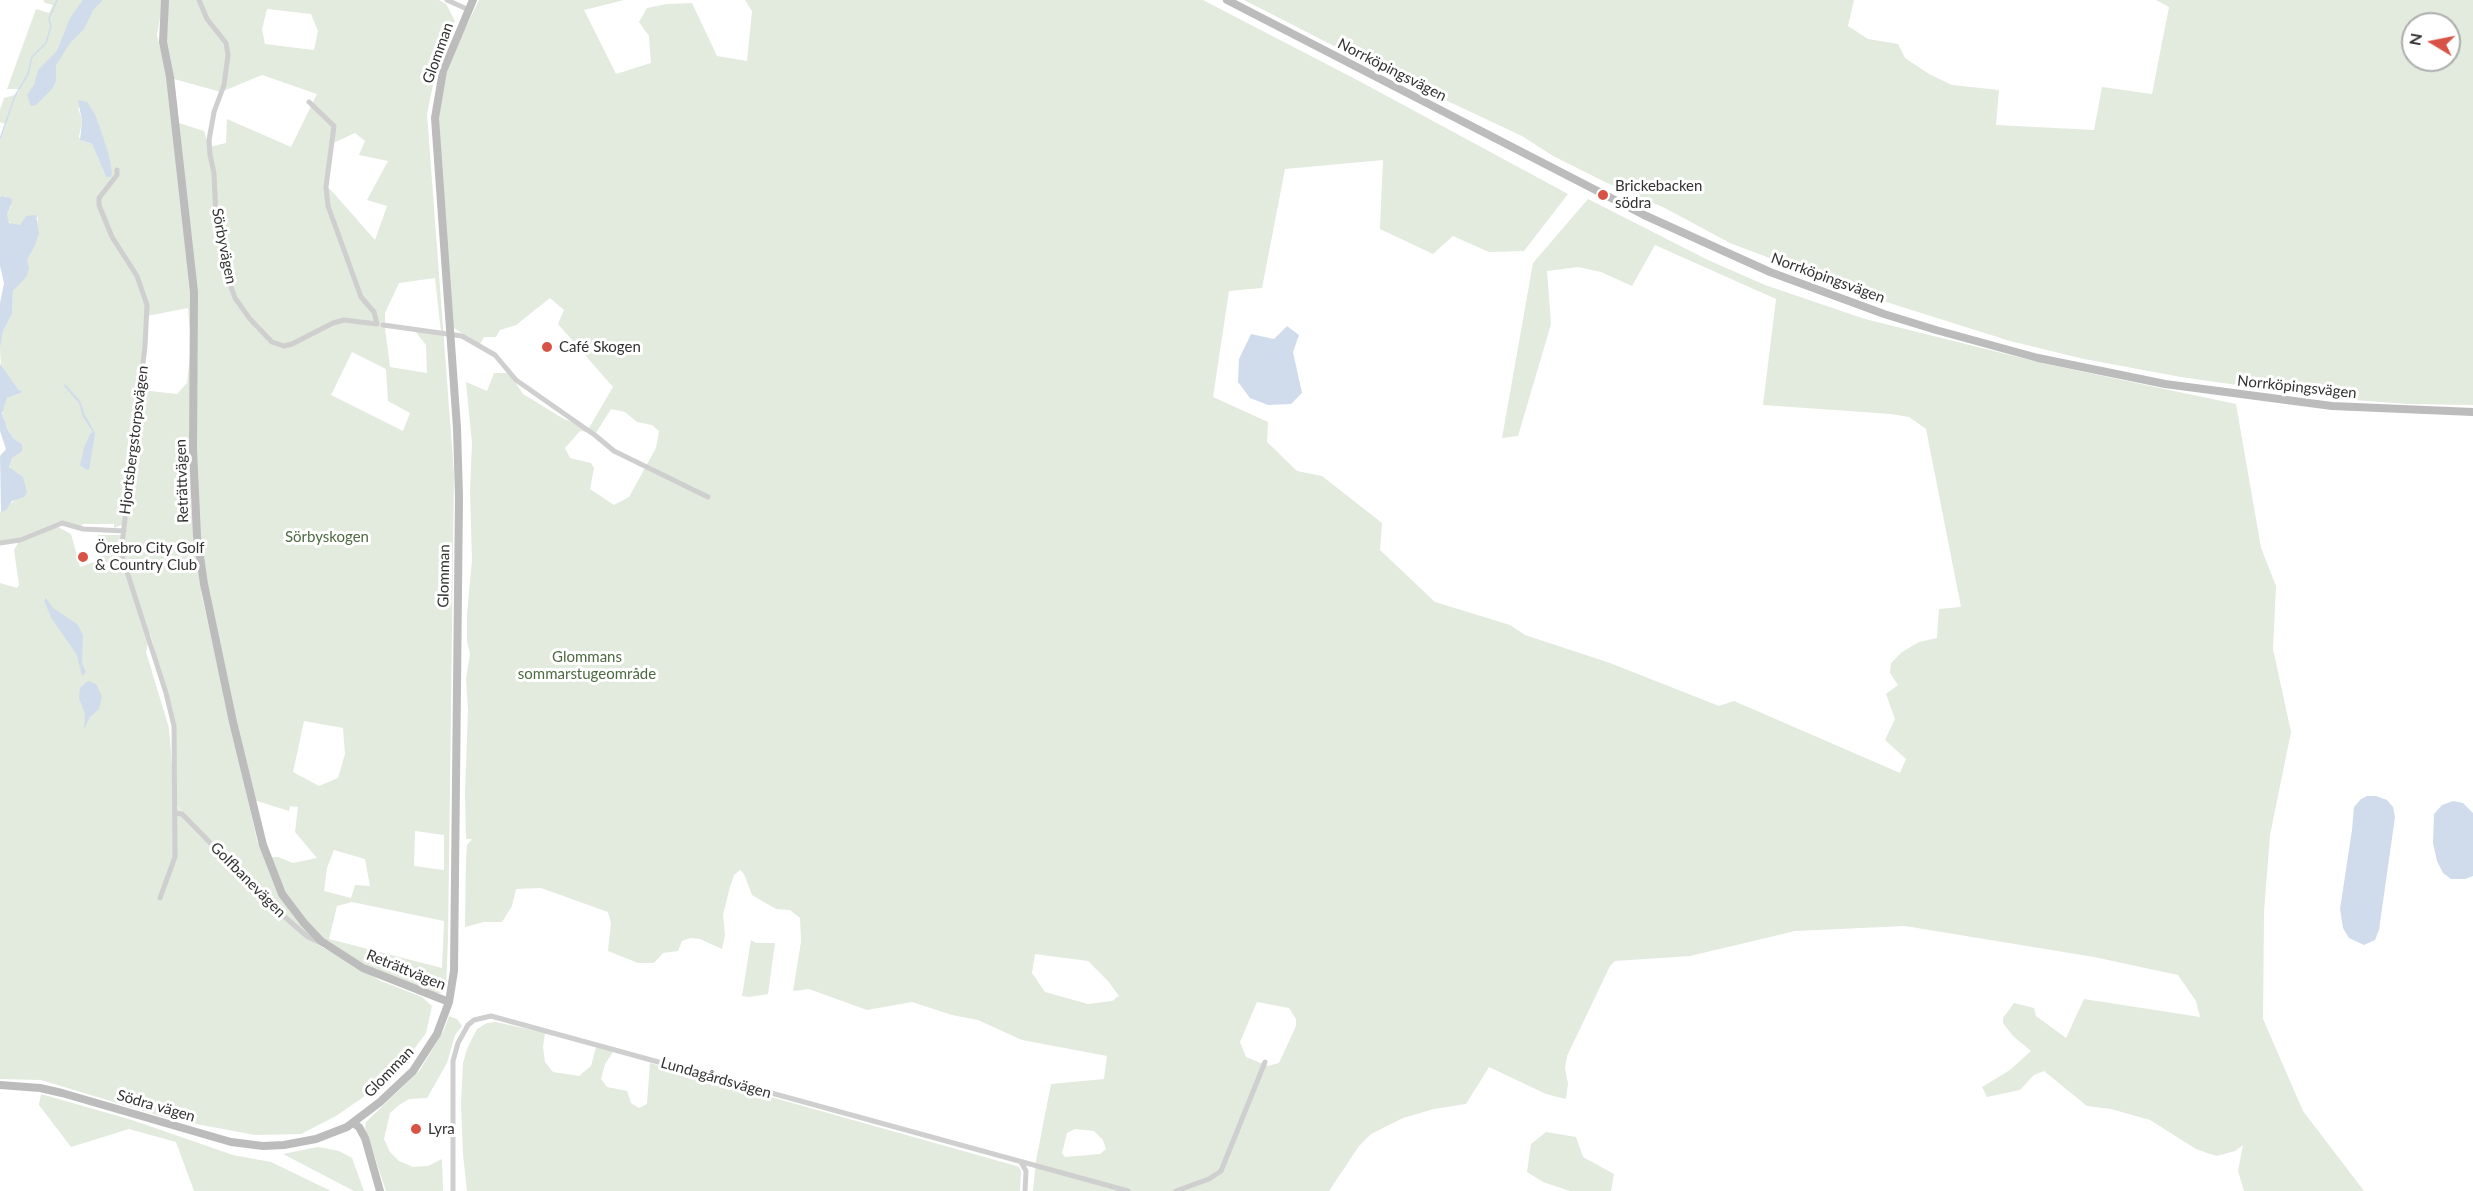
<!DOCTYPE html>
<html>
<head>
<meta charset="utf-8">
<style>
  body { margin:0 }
  #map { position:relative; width:2473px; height:1191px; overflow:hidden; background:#fff; font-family:Lato,sans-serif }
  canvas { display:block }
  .north { position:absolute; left:2401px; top:12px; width:60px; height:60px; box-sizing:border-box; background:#fff; border:2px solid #adadad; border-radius:50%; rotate:280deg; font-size:16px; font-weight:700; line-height:24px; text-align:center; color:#323232 }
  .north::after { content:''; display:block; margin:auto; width:21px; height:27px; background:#d75346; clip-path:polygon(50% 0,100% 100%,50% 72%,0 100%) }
</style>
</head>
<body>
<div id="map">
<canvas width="2473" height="1191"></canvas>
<div class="north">N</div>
</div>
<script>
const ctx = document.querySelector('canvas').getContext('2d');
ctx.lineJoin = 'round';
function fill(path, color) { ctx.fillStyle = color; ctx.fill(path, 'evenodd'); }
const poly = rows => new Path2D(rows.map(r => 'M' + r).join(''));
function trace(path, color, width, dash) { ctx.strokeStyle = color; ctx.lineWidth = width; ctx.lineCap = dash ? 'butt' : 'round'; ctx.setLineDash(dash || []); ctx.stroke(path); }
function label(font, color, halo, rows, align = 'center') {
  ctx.font = font + ' Lato,sans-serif'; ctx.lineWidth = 6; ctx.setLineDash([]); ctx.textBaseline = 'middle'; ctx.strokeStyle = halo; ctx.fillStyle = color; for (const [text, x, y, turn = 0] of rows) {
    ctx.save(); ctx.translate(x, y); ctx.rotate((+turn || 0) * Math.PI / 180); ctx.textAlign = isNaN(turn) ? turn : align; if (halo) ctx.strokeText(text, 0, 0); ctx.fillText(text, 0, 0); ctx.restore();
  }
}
const green = poly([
  [43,0,163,0,157,35,166,71,192,281,198,556,202,597,257,840,278,894,298,922,317,940,310,940,381,981,422,997,432,1006,426,1033,406,1060,372,1091,336,1116,301,1134,255,1135,170,1119,41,1080,0,1079,0,583,17,588,19,585,14,550,19,541,58,527,71,534,80,567,94,562,99,556,95,544,98,535,125,535,141,390,177,394,187,383,191,346,188,308,147,316,122,525,114,528,114,524,83,524,80,527,60,521,18,538,0,541,0,512,15,500,19,474,11,470,9,465,12,458,22,450,22,444,13,438,5,424,2,410,7,398,23,392,18,389,1,367,0,349,3,331,12,314,13,291,28,272,27,260,35,246,38,217,20,225,13,225,7,220,7,215,11,206,6,196,0,197,0,141,6,124,0,122,0,110,4,98,18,94,20,89,7,89,36,9,49,13,53,5,45,3],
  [78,107,96,116,112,171,106,177,92,144,82,141,79,137,82,121],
  [150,633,174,718,177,806,185,815,175,805,169,728,146,652],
  [166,0,439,0,446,4,455,21,437,65,427,114,454,474,448,940,446,987,441,993,434,993,392,979,322,941,303,919,282,888,269,857,278,857,293,863,317,858,295,832,298,807,290,806,289,811,254,800,208,596,198,515,196,482,197,324,167,49,164,9],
  [267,9,311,14,318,31,314,50,265,44,262,29],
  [262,75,317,94,291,147,227,119,226,143,209,147,204,131,179,123,174,79,221,92],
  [355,133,365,141,359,155,388,161,367,200,387,206,375,240,330,189,325,187,331,144],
  [435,278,441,332,415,331,426,345,427,373,390,367,385,328,385,313,399,283],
  [352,352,386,369,388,401,410,413,403,431,331,395],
  [304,721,343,728,345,754,338,778,319,786,293,772],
  [415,831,444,835,444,870,414,866],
  [334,850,365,859,370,886,355,885,351,898,324,891,327,868],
  [352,902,444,921,442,968,329,939,337,906],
  [479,0,624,0,584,10,616,74,651,63,649,36,639,22,647,8,667,4,692,3,717,56,747,61,752,11,745,0,1203,0,1359,81,1568,194,1524,251,1489,252,1453,236,1433,254,1380,229,1383,160,1285,169,1262,288,1229,291,1213,397,1268,422,1267,442,1297,471,1322,476,1382,523,1380,550,1435,602,1510,625,1525,635,1610,663,1719,706,1734,701,1900,773,1906,759,1885,740,1895,719,1886,694,1898,685,1890,673,1891,663,1902,652,1919,642,1937,638,1939,609,1961,607,1926,429,1909,417,1891,414,1763,405,1776,299,1655,245,1632,286,1601,272,1578,267,1547,271,1551,324,1518,436,1502,438,1533,263,1588,199,1708,260,1765,285,1865,319,2046,364,2236,404,2261,548,2276,586,2273,649,2291,732,2270,835,2264,912,2263,1019,2303,1111,2364,1191,2244,1191,2238,1171,2243,1145,2235,1151,2217,1156,2207,1153,2196,1149,2150,1120,2111,1109,2087,1106,2044,1071,2034,1075,2020,1090,1987,1097,1982,1087,2010,1070,2031,1051,2013,1036,2003,1023,2003,1018,2014,1003,2034,1008,2036,1016,2066,1038,2084,999,2200,1017,2196,1001,2178,975,2094,957,1905,926,1795,931,1690,956,1615,961,1610,966,1567,1056,1565,1068,1568,1084,1566,1099,1546,1094,1489,1067,1466,1104,1434,1109,1403,1118,1371,1134,1359,1146,1329,1191,1033,1191,1036,1161,1051,1084,1104,1079,1107,1056,1022,1040,978,1020,952,1015,912,1002,867,1010,809,989,793,991,801,942,800,918,790,910,776,909,752,895,744,874,740,870,734,875,730,887,723,915,725,935,722,949,700,939,690,938,682,941,678,951,663,953,654,963,638,963,608,951,611,923,608,912,541,888,516,889,512,906,502,922,484,922,465,927,466,859,467,845,472,839,466,839,465,793,468,710,466,679,470,654,467,641,467,615,472,560,470,491,472,443,466,382,487,391,494,373,509,373,523,394,564,419,589,428,613,387,558,324,564,310,550,298,516,325,500,330,496,337,484,337,480,344,452,327,438,111,441,89,450,60],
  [611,409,625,412,637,422,652,425,659,431,656,448,629,497,614,505,590,489,594,468,591,463,570,458,565,448,580,431,596,433],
  [1035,954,1088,961,1108,981,1119,996,1112,1001,1088,1004,1045,992,1032,973],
  [1257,1002,1289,1008,1296,1019,1296,1026,1279,1063,1268,1066,1246,1057,1240,1042],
  [1075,1129,1094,1131,1103,1140,1106,1149,1100,1154,1065,1157,1062,1153,1067,1133],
  [1244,0,1854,0,1848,26,1868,39,1898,44,1905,58,1929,74,1952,85,1999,90,1996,125,2094,130,2102,87,2152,94,2169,7,2156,0,2473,0,2473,405,2407,404,2328,398,2181,377,2084,359,2010,341,1880,300,1730,243,1663,207,1607,183,1553,156,1522,136,1373,66],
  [2413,24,2449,24,2449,60,2413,60],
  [751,940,756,943,775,943,768,994,749,997,742,996],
  [449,1016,457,1019,462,1026,455,1035,447,1063,427,1098,409,1099,399,1105,390,1113,384,1139,390,1152,399,1161,413,1167,428,1166,442,1159,443,1191,386,1191,365,1128,366,1122,420,1070,444,1030],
  [496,1022,545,1033,543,1047,545,1062,553,1072,579,1076,591,1066,596,1047,613,1052,605,1064,601,1079,607,1087,627,1091,631,1103,639,1108,647,1104,650,1063,1013,1165,1019,1167,1021,1171,1020,1191,467,1191,463,1154,461,1104,463,1063,467,1049,477,1029,487,1023],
  [41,1094,132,1120,233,1155,271,1162,331,1191,194,1191,176,1142,129,1129,71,1147,39,1105],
  [1546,1132,1576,1137,1583,1157,1614,1174,1611,1191,1570,1191,1543,1182,1527,1172,1531,1144],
  [318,1147,339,1151,352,1158,364,1191,354,1191,283,1154]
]);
const water = poly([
  [83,0,103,0,93,10,84,29,70,43,56,65,56,80,53,88,36,105,31,106,27,95,34,85,38,70,57,51,70,18],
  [78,100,87,102,96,116,108,152,112,171,111,177,106,177,92,144,80,140,82,121],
  [3,196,11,198,12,202,7,215,9,223,20,225,26,216,36,215,39,233,35,246,27,260,29,267,27,276,13,291,12,314,3,331,0,349,0,303,4,283,0,266,0,197],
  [1287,326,1299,335,1293,352,1302,393,1291,404,1268,405,1250,398,1238,382,1239,359,1251,334,1274,339],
  [0,364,18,389,23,392,7,398,2,413,7,428,13,438,22,444,22,451,12,458,9,467,23,477,27,492,24,497,12,501,6,510,1,512,0,456,6,449,0,431],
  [65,384,80,401,85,415,95,433,89,470,85,469,80,465,84,448,90,434,93,432,83,417,79,403,64,386],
  [46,598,53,608,77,624,83,635,82,663,86,672,82,676,77,655,52,619,44,601],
  [88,681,96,684,102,696,99,709,90,717,84,729,85,714,79,698,80,688],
  [2367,796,2376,796,2387,800,2393,807,2395,817,2379,930,2375,940,2364,945,2349,938,2343,928,2340,909,2352,830,2354,807,2361,799],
  [2453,801,2463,803,2473,813,2473,876,2465,879,2451,879,2443,873,2437,861,2433,843,2434,814,2442,805]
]);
const stream = poly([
  [0,139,15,96,28,74,32,57,46,43,51,26,49,19,57,0]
]);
const street = poly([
  [199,0,207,19,226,43,228,55,224,85,214,112,209,140,210,155,214,173,216,218,229,281,235,298,250,319,272,342,284,346,292,344,333,323,344,320,377,324,374,312,361,297,328,206,326,187,334,126,309,102],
  [447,0,469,10],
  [117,170,117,175,99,198,99,205,112,237,137,276,147,305,145,346,121,553,166,693,174,726,175,857,160,898],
  [383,325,462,336,495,355,516,380,596,436,614,451,708,497],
  [0,543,20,540,62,523,83,529,124,531],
  [175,813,182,814,186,818,272,906,308,937,323,944],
  [1022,1164,1026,1171,1025,1191],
  [453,1191,453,1061,458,1043,468,1025,474,1020,491,1016,1128,1191],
  [1176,1191,1209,1179,1221,1171,1265,1062]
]);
const secondary = poly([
  [165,0,163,42,170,77,194,292,193,450,197,536,204,584,233,722,263,845,282,894,304,923,321,941,363,968,449,1002],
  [1227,0,1644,215,1770,272,1884,314,1936,330,2038,358,2165,384,2332,406,2473,412],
  [0,1085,40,1088,62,1093,231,1142,263,1146,284,1145,316,1139,347,1127,380,1102,413,1071,437,1034,449,1002,454,971,459,497,457,428,435,118,443,71,473,0],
  [353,1123,359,1127,365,1138,380,1191]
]);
const markers = [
  [1603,195,6,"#d75346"],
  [547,347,6,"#d75346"],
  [83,557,6,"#d75346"],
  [416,1129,6,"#d75346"]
];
const streetNames = [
  ["Glomman",438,53,-70],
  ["Norrköpingsvägen",1392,70,27],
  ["Sörbyvägen",224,246,79],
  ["Norrköpingsvägen",1828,278,20],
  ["Norrköpingsvägen",2297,387,6],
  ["Hjortsbergstorpsvägen",134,440,-83],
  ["Reträttvägen",182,481,-92],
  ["Glomman",444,576,-89],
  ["Golfbanevägen",248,880,45],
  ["Reträttvägen",406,970,22],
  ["Glomman",389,1072,-46],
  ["Lundagårdsvägen",716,1078,16],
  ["Södra vägen",156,1106,16]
];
const poiNames = [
  ["Brickebacken",1615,186],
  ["södra",1615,203],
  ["Café Skogen",559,347],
  ["Örebro City Golf",95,548],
  ["& Country Club",95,565],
  ["Lyra",428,1129]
];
const parkNames = [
  ["Sörbyskogen",327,537],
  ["Glommans",587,657],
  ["sommarstugeområde",587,674]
];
fill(green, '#e3eade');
fill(water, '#d0dceb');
trace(stream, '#d0dceb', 1.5);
trace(street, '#cfcfcf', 5);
trace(secondary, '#bcbcbc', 8);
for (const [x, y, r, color] of markers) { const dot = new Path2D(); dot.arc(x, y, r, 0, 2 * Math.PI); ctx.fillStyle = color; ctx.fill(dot); trace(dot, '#fff', 2); }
label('15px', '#323232', '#fff', streetNames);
label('15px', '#323232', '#fff', poiNames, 'left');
label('15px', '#4e6a42', '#fff', parkNames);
</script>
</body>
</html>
